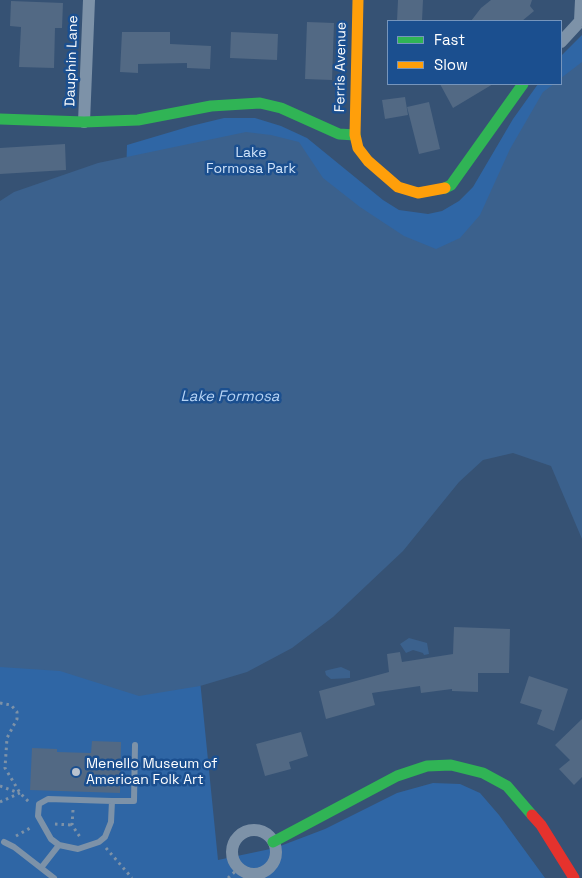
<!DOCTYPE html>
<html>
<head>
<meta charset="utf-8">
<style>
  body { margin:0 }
  #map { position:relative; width:582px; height:878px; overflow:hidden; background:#365274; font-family:"Space Grotesk",sans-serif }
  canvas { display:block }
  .legend { position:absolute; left:387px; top:20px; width:175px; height:65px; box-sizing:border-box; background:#1b4f8f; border:1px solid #7695bc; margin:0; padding:6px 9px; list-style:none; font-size:15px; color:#fff }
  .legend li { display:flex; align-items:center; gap:10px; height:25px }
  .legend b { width:25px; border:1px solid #7695bc }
</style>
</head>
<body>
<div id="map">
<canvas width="582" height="878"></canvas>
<ul class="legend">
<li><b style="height:6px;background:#30b455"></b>Fast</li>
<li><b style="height:6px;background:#ff9f0a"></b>Slow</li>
</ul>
</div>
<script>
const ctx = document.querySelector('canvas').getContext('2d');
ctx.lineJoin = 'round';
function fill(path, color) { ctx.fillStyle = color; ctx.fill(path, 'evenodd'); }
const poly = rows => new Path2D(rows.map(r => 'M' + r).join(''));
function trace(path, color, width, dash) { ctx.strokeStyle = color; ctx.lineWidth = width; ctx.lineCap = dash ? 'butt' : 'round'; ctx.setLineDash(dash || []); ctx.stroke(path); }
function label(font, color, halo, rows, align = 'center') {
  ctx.font = font + ' "Space Grotesk",sans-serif'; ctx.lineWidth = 5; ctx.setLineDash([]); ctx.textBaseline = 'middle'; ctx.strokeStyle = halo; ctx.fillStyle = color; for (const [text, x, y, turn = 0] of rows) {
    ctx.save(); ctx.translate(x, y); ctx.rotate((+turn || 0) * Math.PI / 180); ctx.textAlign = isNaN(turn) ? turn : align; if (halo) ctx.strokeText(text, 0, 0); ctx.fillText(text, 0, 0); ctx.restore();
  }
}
const green = poly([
  [582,35,582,138,472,281,125,209,127,145,191,126,224,118,255,118,281,126,307,138,383,200,399,210,428,214,442,211,459,201,473,187,513,119,538,84,561,84,561,56],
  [0,586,191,590,218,860,275,848,325,829,397,793,433,783,460,784,480,793,499,815,545,878,0,878]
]);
const water = poly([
  [582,62,582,539,551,466,513,453,483,460,459,482,403,551,333,617,292,648,247,672,200,686,139,696,60,671,0,667,0,201,14,192,98,163,246,132,271,135,299,142,323,178,360,207,404,236,436,249,460,238,480,215,510,149,543,92,554,84,561,84,561,78],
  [409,638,427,643,429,654,424,655,423,653,413,650,406,653,400,644],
  [341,667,350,671,350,678,331,679,326,675,325,671,328,670]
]);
const building = poly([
  [398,0,423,0,422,21,397,21],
  [491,0,532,0,530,6,534,11,522,21,471,21,481,8],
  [11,1,63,3,62,28,55,28,54,68,19,67,21,27,10,26],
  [307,22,334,23,332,80,305,79],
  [122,32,170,32,170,44,211,46,210,69,187,68,187,63,138,64,138,73,120,72],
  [231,32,278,34,277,60,230,58],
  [440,84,493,84,453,108],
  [405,97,408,115,385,119,382,100],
  [429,102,440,149,419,154,407,107],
  [65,144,66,170,0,174,0,148],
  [454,627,510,629,509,673,478,673,478,692,452,691,452,689,421,693,420,686,372,693,375,705,326,719,319,691,389,672,387,654,400,652,402,662,453,654],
  [529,676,568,689,554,731,537,724,542,710,520,703],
  [582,719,582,777,574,785,559,769,570,760,555,745],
  [301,732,308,756,289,762,291,769,265,776,256,744],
  [92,741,121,742,120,793,30,790,32,748,57,749,57,752,91,753]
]);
const path = poly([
  [0,703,11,705,17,712,17,719,7,738,5,768,20,793,29,802],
  [0,786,19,793],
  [0,802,20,793],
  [73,810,72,825,80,837],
  [55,824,72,825],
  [16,836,32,827],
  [106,848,132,878],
  [228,878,239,868]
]);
const lane = poly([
  [112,801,111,822,105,837,99,842,78,849,59,845,51,839,38,816,39,804,48,799,112,801,134,801,135,745],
  [4,842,14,847,54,878],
  [41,868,59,845]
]);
const street = poly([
  [580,21,581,0],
  [561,42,582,19],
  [84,122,89,0],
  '232 852a22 22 0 1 1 44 0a22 22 0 1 1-44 0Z'
]);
const fast = poly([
  [0,119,84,122,138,120,211,106,260,103,281,108,339,134,355,135],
  [445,188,451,185,523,84],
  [273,842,397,776,427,766,451,765,483,773,507,786,532,815]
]);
const slow = poly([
  [358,0,355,135,358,148,368,161,398,187,418,193,445,188]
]);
const jam = poly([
  [532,815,541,825,574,878]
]);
const markers = [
  [76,772,5,"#b9c2ce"]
];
const streetNames = [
  ["Dauphin Lane",72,61,-88],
  ["Ferris Avenue",341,67,-89]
];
const parkNames = [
  ["Lake",251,153],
  ["Formosa Park",251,169]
];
const poiNames = [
  ["Menello Museum of",86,764],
  ["American Folk Art",86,780]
];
const waterNames = [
  ["Lake Formosa",230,397]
];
fill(green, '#2f66a5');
fill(water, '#3b618d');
fill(building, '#526984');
trace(path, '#7d92a8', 3, [2.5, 4]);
trace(lane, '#7d92a8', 6);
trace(street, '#7d92a8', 12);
trace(fast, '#30b455', 11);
trace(slow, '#ff9f0a', 11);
trace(jam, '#e5322d', 11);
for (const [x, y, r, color] of markers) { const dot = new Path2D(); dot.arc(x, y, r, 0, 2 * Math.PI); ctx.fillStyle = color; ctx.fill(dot); trace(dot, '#1b4f8f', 2); }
label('14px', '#fff', '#1b4f8f', streetNames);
label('14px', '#cfe3fa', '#1b4f8f', parkNames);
label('14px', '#fff', '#1b4f8f', poiNames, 'left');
label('italic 15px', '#b5d3f5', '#1b4f8f', waterNames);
</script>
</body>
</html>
